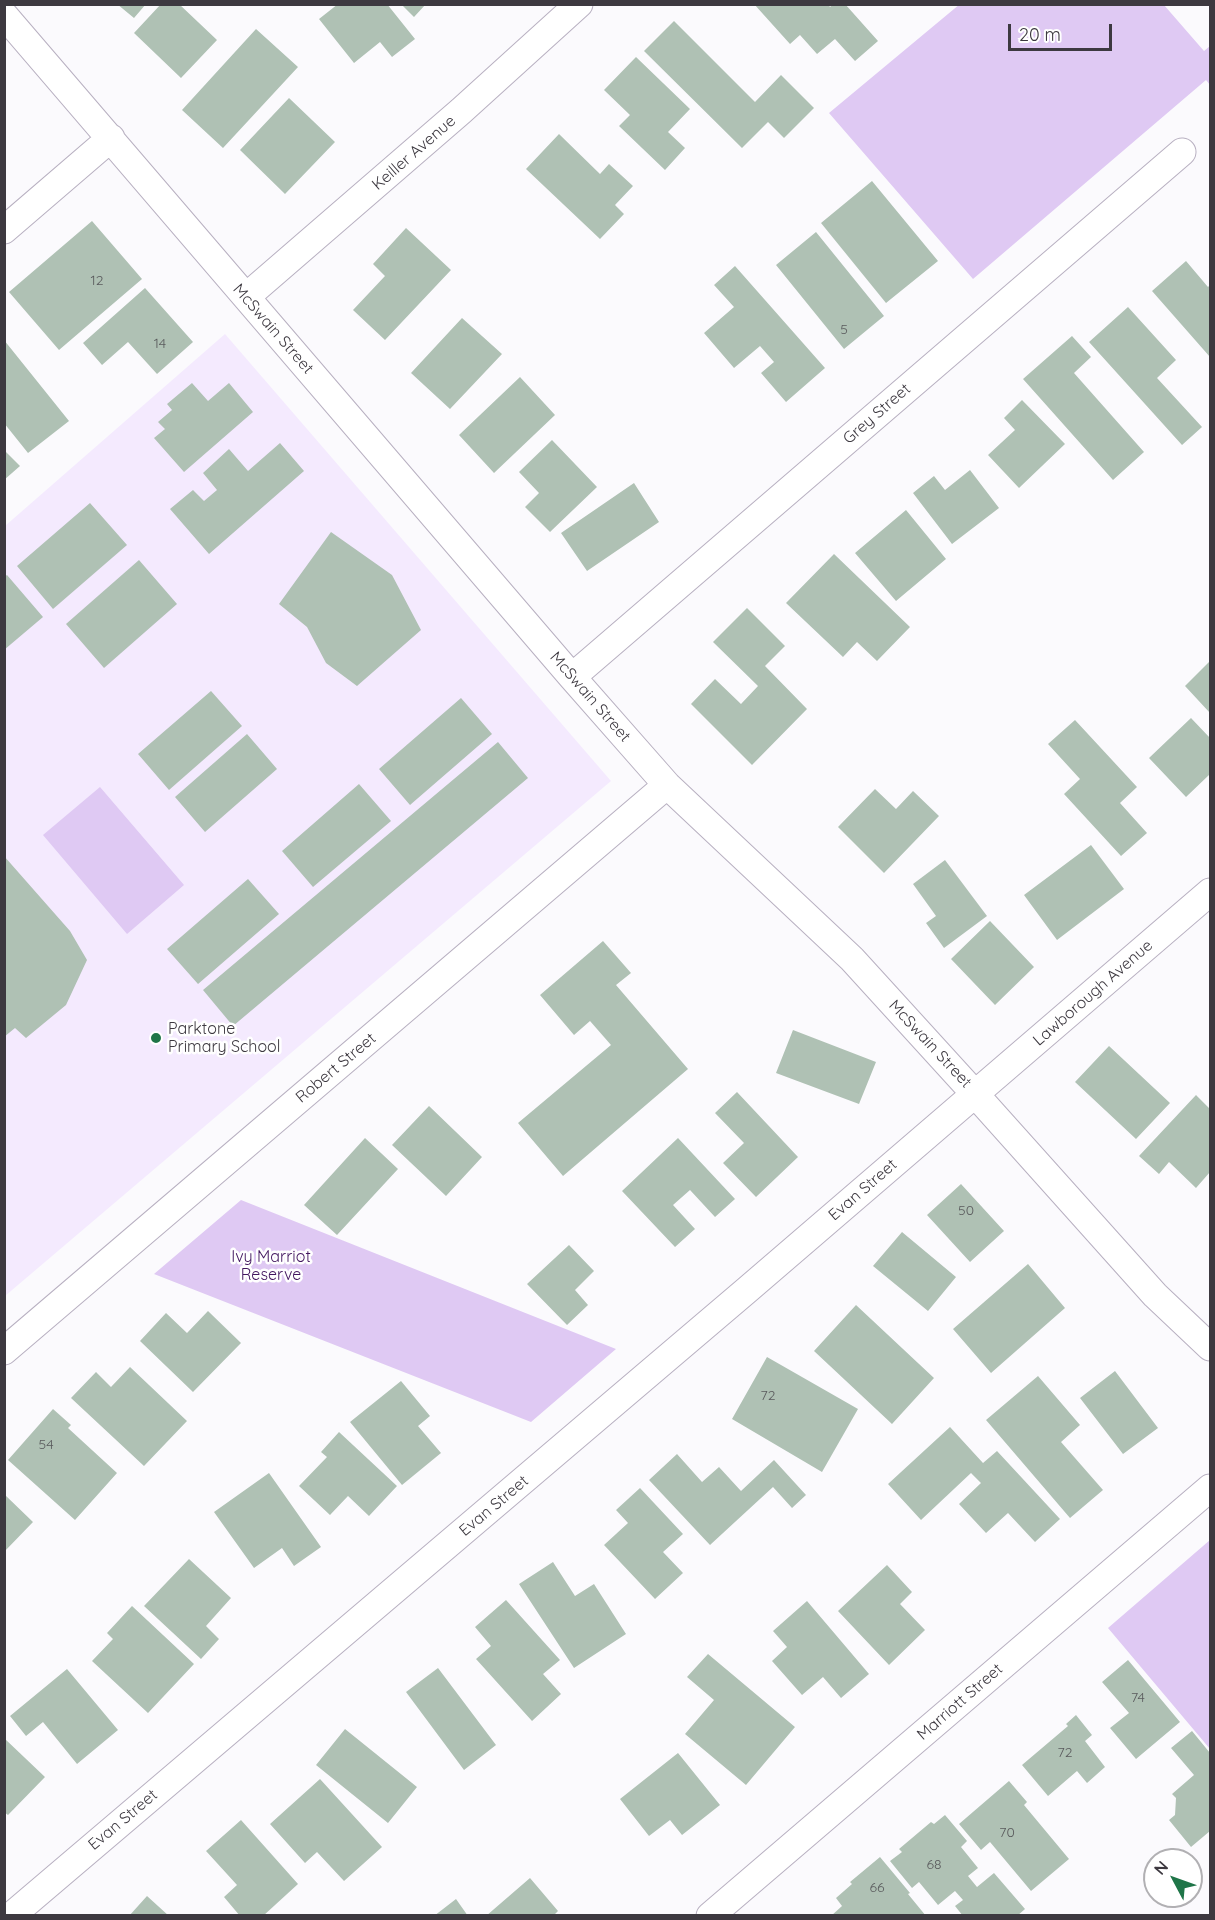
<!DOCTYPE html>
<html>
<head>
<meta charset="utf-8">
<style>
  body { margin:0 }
  #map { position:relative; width:1215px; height:1920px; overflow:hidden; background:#fbfafd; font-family:Quicksand,sans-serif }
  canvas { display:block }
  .frame { position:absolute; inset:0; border:6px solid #3d3940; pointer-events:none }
  .north { position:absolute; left:1143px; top:1848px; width:60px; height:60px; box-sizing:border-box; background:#fff; border:2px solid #b1b0b3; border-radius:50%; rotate:311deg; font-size:16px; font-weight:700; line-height:24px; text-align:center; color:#3d3940 }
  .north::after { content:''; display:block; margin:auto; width:21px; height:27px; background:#1f7548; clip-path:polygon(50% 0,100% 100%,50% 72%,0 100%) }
  .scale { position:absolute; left:1008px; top:24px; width:104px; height:27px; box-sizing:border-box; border:3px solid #3d3940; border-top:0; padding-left:8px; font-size:18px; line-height:21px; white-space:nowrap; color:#3d3940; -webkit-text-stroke:4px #fff; paint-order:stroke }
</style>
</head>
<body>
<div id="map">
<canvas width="1215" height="1920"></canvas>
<div class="frame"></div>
<div class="north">N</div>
<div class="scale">20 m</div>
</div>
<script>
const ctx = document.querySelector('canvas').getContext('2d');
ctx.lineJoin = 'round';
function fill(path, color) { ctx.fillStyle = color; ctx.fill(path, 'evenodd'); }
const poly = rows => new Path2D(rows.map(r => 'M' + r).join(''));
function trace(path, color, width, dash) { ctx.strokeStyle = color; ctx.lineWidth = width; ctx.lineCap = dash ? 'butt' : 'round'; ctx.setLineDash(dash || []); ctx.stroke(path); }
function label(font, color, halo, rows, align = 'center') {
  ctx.font = font + ' Quicksand,sans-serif'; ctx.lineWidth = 5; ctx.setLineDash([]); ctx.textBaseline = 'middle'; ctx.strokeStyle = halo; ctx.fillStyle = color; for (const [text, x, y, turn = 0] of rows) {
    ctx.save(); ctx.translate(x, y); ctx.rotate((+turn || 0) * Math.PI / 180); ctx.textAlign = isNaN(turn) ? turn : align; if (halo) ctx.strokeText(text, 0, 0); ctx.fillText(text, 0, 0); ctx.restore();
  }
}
const built = poly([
  [225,334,611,781,5,1296,5,526]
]);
const green = poly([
  [960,4,1164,5,1204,51,1210,46,1210,85,1206,80,973,279,829,113],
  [100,787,184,885,127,934,43,835],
  [241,1200,616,1349,531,1422,154,1274],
  [1210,1540,1210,1749,1108,1628]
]);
const building = poly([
  [117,4,146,4,134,18],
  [161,4,179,4,217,40,181,78,134,33],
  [338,4,387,4,415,39,392,57,380,42,354,63,319,19],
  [401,4,426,4,414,17],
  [754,4,828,4,830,7,833,4,845,4,878,41,855,61,835,39,817,54,800,35,790,44],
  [674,21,755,102,781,75,814,108,784,138,768,122,742,148,644,51],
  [256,29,298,67,223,148,182,110],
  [636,57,690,109,668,132,685,148,665,170,619,126,630,115,604,90],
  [289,98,335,142,285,194,240,150],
  [559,134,600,174,609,164,633,186,615,205,624,214,600,239,526,169],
  [872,181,938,261,886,303,821,223],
  [92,221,142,279,59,350,9,292],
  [406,228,451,270,385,340,353,310,385,276,373,264],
  [816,232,884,316,844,349,776,265],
  [1186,261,1208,287,1210,285,1210,357,1152,291],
  [735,266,825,368,786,402,761,373,774,362,760,346,734,368,704,333,734,307,714,285],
  [145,288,193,342,157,374,128,342,102,365,83,343],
  [1128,307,1176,360,1157,378,1202,427,1182,445,1089,342],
  [462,318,502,354,450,409,411,373],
  [1072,336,1091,357,1074,373,1144,452,1113,480,1023,379],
  [4,340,69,421,28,453,4,423],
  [520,377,555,415,494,473,459,435],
  [192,383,208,401,229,383,253,412,184,472,154,438,165,429,158,422,172,410,167,404],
  [1022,400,1065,444,1019,488,988,455,1015,430,1004,418],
  [552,440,597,487,550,532,525,507,539,493,519,472],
  [280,443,304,471,209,554,170,509,193,490,204,501,217,490,203,473,229,449,248,471],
  [4,450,20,466,4,480],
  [970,470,999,508,952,544,913,493,934,476,945,490],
  [634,483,659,522,587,571,561,533],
  [90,503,127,545,53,609,17,566],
  [906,510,946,559,896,601,855,553],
  [331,532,392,575,421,630,357,686,326,663,307,627,279,604],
  [834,554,910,627,877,661,857,642,843,657,786,603],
  [139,560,177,604,104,668,66,624],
  [7,575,43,617,4,650,4,577],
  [747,608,785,646,765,666,807,709,752,765,691,704,715,679,741,704,758,686,713,642],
  [1210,661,1210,713,1185,686],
  [211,691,242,726,169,790,138,754],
  [461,698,492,734,410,805,379,769],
  [1191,718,1210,738,1210,777,1209,775,1186,797,1149,758],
  [1075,720,1137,787,1120,803,1147,833,1121,856,1064,794,1080,779,1048,744],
  [247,734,277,769,205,832,175,797],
  [498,742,528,778,233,1026,203,990],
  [359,784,391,821,313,887,282,851],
  [875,789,896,809,913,791,939,816,884,873,838,827],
  [1091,845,1124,889,1057,940,1024,895],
  [4,856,70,931,87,960,66,1005,26,1038,15,1028,4,1037],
  [945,860,987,916,944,948,926,923,936,916,913,884],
  [248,879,279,914,198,984,167,949],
  [990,921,1034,967,995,1005,951,959],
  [603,941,631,973,616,985,688,1069,563,1176,518,1123,611,1045,590,1021,574,1035,540,995],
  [793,1030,876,1062,859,1104,776,1073],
  [1109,1046,1170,1103,1136,1139,1075,1082],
  [737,1092,798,1157,756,1197,723,1163,744,1143,715,1113],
  [1196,1095,1210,1109,1210,1172,1196,1188,1169,1162,1159,1174,1139,1156],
  [429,1106,482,1157,446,1196,392,1145],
  [365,1138,398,1169,337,1235,304,1205],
  [678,1138,735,1199,715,1217,690,1190,673,1205,695,1229,675,1247,622,1191],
  [961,1184,1004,1231,970,1262,927,1215],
  [902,1232,956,1277,928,1311,873,1266],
  [569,1245,594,1271,575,1290,588,1305,567,1325,527,1284],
  [1028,1264,1065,1308,991,1373,953,1329],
  [856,1305,934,1378,892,1424,814,1351],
  [208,1311,241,1343,193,1392,140,1341,166,1313,187,1333],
  [767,1357,858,1409,822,1472,732,1419],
  [130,1367,187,1421,144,1466,71,1398,96,1372,111,1387],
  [1115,1371,1158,1428,1123,1454,1080,1398],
  [1038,1376,1080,1425,1061,1442,1103,1490,1070,1518,986,1420],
  [401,1381,430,1416,418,1426,441,1453,402,1485,350,1422],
  [53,1409,71,1425,68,1428,117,1473,75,1520,8,1460],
  [950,1427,983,1463,997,1451,1060,1519,1035,1542,1008,1513,986,1533,959,1504,981,1483,971,1473,921,1520,888,1484],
  [339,1432,397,1486,369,1516,348,1496,330,1515,299,1486,327,1457,321,1452],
  [677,1454,702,1482,719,1467,741,1491,774,1460,806,1495,792,1508,773,1487,710,1545,649,1480],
  [269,1473,321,1547,294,1566,282,1548,254,1568,214,1512],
  [640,1488,683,1534,663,1552,683,1573,655,1599,604,1545,628,1523,616,1510],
  [4,1494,33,1522,4,1552],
  [189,1559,231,1598,206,1626,219,1639,201,1659,144,1606],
  [553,1562,575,1596,594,1584,626,1634,574,1668,519,1584],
  [887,1565,912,1592,900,1604,925,1630,889,1665,838,1611],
  [506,1600,560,1660,543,1674,561,1694,532,1721,476,1659,491,1646,475,1627],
  [807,1601,869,1674,841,1698,823,1677,802,1695,772,1661,787,1647,773,1631],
  [132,1606,194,1664,148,1713,92,1661,113,1639,107,1633],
  [708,1654,795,1727,746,1785,685,1734,714,1700,687,1677],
  [1128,1660,1180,1722,1136,1759,1110,1728,1129,1713,1102,1682],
  [438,1668,496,1745,464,1770,406,1692],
  [67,1669,118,1730,77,1764,43,1722,26,1736,10,1716],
  [1076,1715,1092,1735,1085,1741,1105,1767,1087,1783,1077,1771,1048,1796,1022,1765,1068,1726,1066,1724],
  [345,1729,417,1787,388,1823,316,1765],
  [1192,1731,1210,1753,1210,1831,1191,1847,1169,1820,1175,1815,1176,1798,1172,1794,1194,1775,1171,1748],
  [4,1738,45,1777,8,1815,4,1812],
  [678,1753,720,1805,682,1835,670,1820,649,1836,620,1799],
  [320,1779,382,1847,344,1881,317,1852,305,1863,270,1824],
  [1009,1781,1027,1802,1024,1805,1069,1859,1031,1891,990,1842,981,1850,959,1824],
  [945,1815,967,1841,961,1847,978,1868,968,1876,977,1887,994,1873,1025,1909,1017,1916,963,1916,955,1906,963,1900,955,1891,938,1905,919,1882,912,1888,890,1861,902,1852,899,1849,931,1822,934,1824],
  [241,1820,298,1884,263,1916,240,1916,224,1897,237,1885,206,1851],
  [880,1857,910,1893,908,1894,926,1916,831,1916,842,1906,836,1898,852,1884,850,1882],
  [530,1878,558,1911,553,1916,486,1916],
  [147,1896,169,1916,129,1916],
  [456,1899,468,1916,434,1916]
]);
const street = poly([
  [4,15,572,677,667,785,852,959,975,1094,1155,1295,1210,1347],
  [4,230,111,138],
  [246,297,461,111,579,4],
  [572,677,1182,152],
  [4,1351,667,785],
  [11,1916,747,1290,1210,892],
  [710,1916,1210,1488]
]);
const markers = [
  [156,1038,6,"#1f7548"]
];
const numberNames = [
  ["12",97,281],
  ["5",844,330],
  ["14",160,344],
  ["50",966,1211],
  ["72",768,1396],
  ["54",46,1445],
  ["74",1138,1698],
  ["72",1065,1753],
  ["70",1007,1833],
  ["68",934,1865],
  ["66",877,1888]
];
const streetNames = [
  ["Keiller Avenue",414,153,-41],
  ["McSwain Street",273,329,49],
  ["Grey Street",877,414,-41],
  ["McSwain Street",590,697,49],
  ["Lawborough Avenue",1093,993,-41],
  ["McSwain Street",930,1044,47],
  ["Robert Street",336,1068,-40],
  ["Evan Street",863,1190,-41],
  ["Evan Street",494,1506,-40],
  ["Marriott Street",960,1702,-41],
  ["Evan Street",123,1820,-40]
];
const poiNames = [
  ["Parktone",168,1029],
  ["Primary School",168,1047]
];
const parkNames = [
  ["Ivy Marriot",271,1257],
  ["Reserve",271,1275]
];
fill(built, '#f4eafe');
fill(green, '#dfc9f3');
fill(building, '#afc1b4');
trace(street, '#b8b0c1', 29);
trace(street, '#fff', 27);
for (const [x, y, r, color] of markers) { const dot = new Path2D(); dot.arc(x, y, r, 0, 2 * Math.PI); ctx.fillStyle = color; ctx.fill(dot); trace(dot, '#fff', 2); }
label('14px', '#5a5b5d', null, numberNames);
label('16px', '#3d3940', '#fff', streetNames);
label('16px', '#3d3940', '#fff', poiNames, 'left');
label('16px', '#42165f', '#fff', parkNames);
</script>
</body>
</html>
